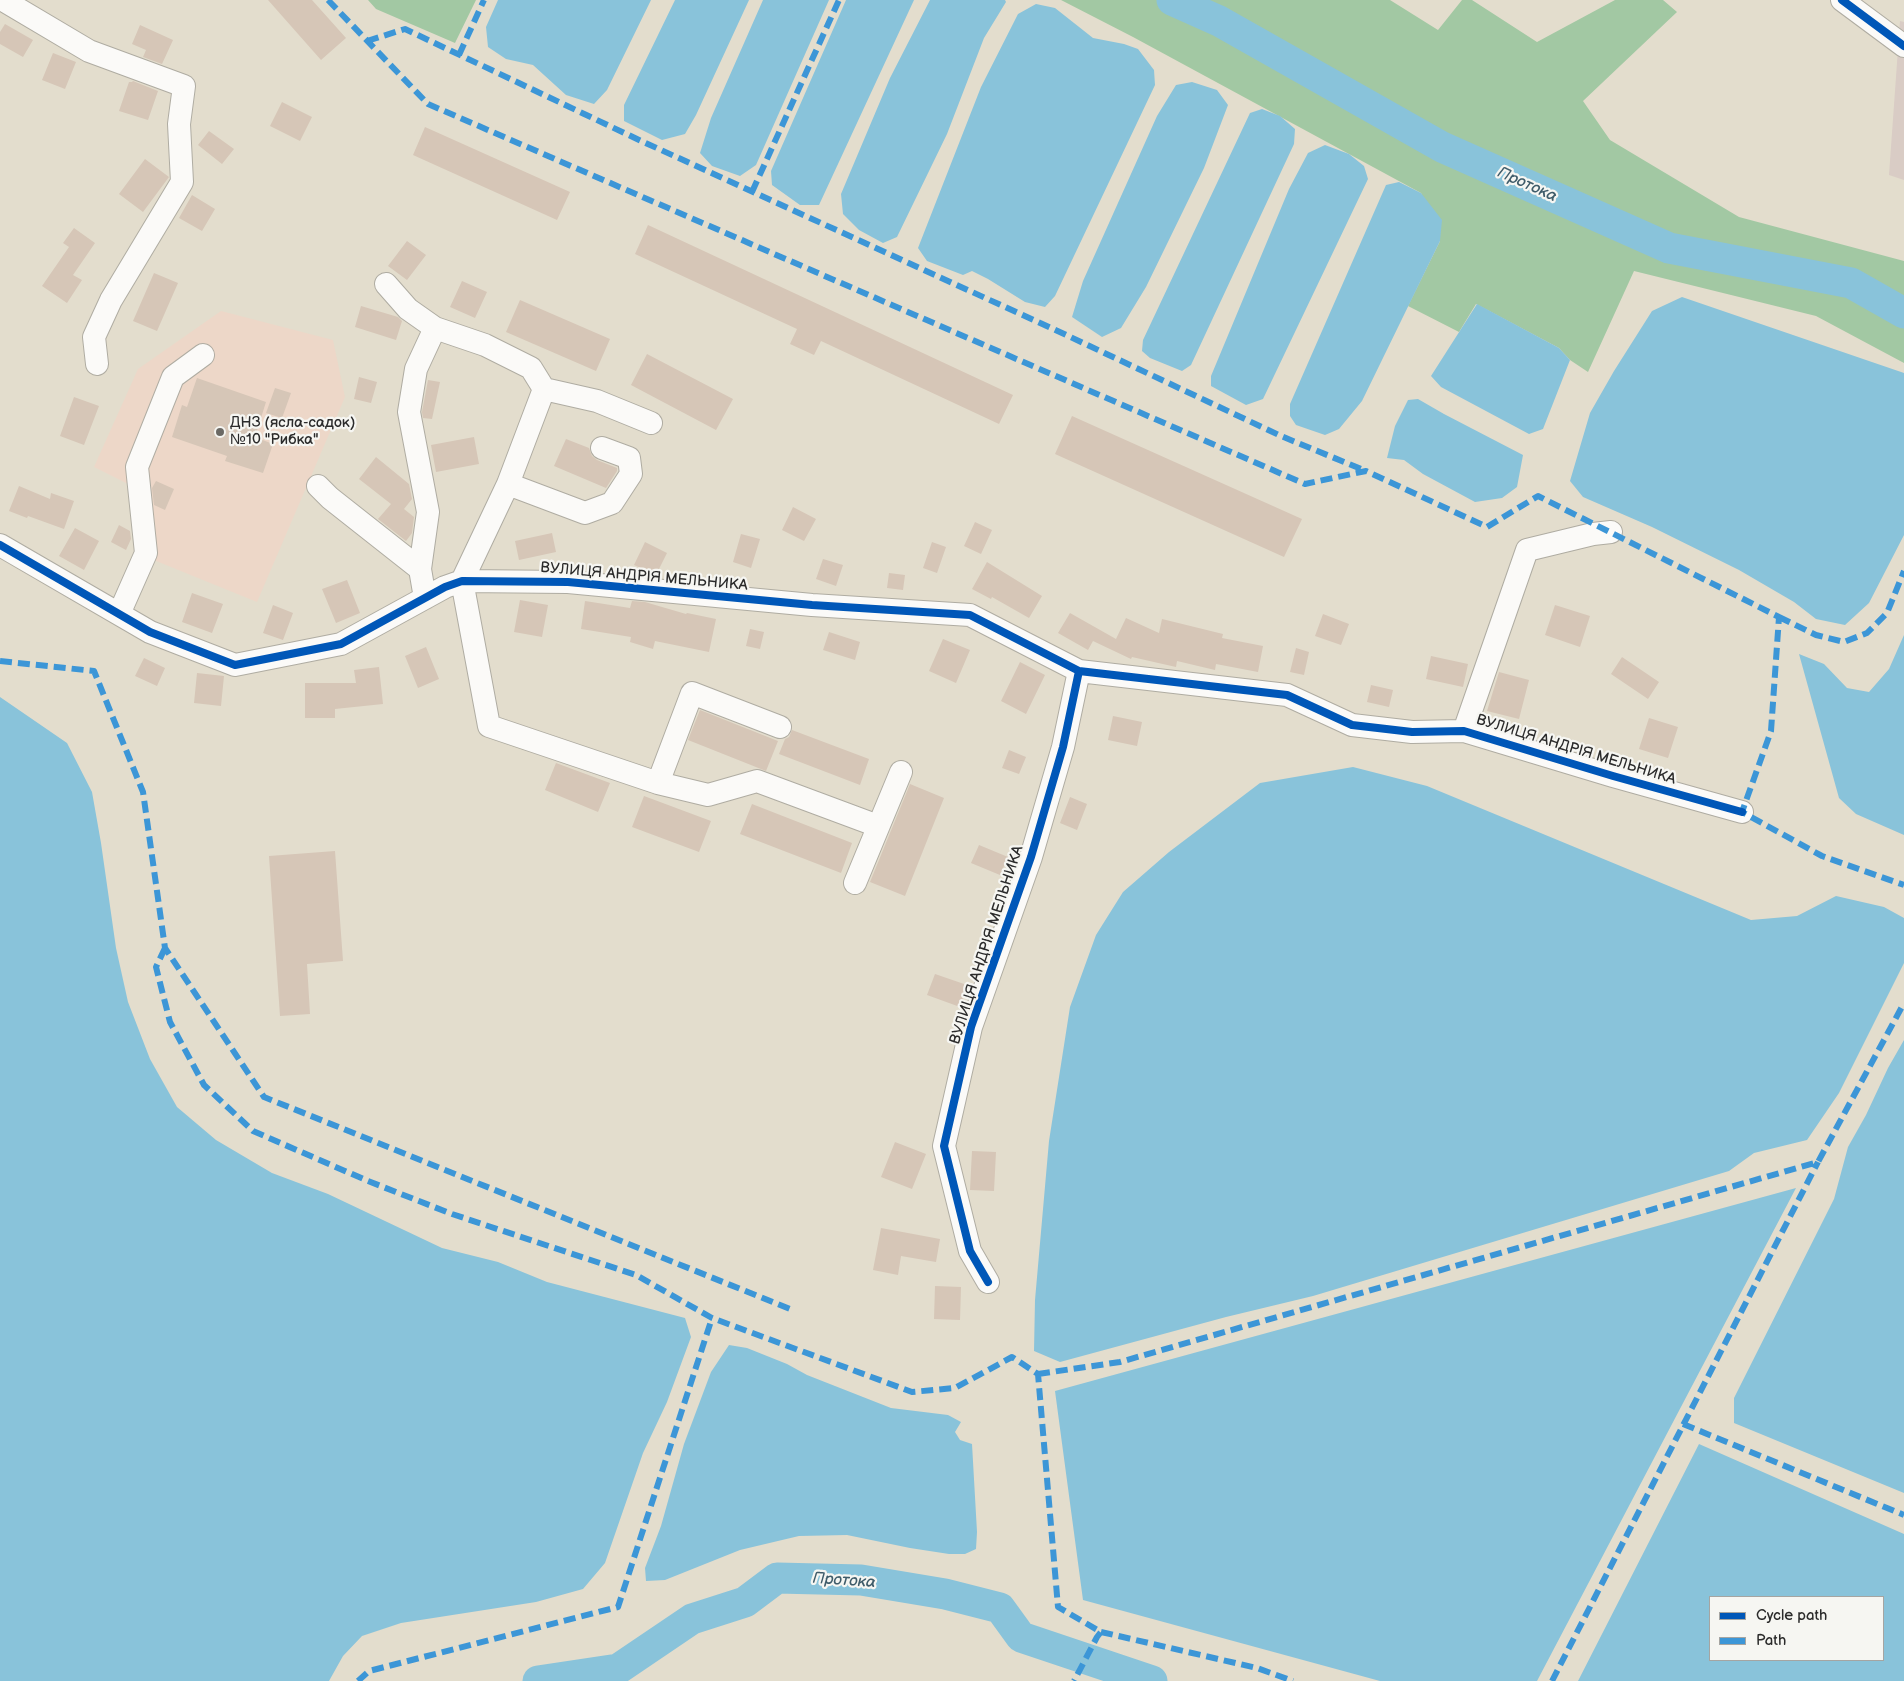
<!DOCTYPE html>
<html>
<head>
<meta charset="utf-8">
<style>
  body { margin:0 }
  #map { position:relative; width:1904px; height:1681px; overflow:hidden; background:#e3ddcd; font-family:"Balsamiq Sans",sans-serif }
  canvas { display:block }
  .legend { position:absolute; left:1709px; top:1596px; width:175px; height:65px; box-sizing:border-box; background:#f6f6f2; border:1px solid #a5a5a2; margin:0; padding:6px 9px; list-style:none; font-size:15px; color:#2b2b2b }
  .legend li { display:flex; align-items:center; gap:10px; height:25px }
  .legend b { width:25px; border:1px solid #a5a5a2 }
</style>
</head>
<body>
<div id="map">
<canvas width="1904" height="1681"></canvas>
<ul class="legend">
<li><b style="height:6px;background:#0057b8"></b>Cycle path</li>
<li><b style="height:6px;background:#3c96d7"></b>Path</li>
</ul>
</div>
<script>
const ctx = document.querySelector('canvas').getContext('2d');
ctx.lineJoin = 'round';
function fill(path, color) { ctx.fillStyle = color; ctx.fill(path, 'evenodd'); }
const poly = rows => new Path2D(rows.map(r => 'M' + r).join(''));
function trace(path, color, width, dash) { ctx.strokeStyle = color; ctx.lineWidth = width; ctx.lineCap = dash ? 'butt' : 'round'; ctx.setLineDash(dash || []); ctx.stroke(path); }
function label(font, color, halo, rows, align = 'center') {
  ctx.font = font + ' "Balsamiq Sans",sans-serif'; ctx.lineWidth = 4.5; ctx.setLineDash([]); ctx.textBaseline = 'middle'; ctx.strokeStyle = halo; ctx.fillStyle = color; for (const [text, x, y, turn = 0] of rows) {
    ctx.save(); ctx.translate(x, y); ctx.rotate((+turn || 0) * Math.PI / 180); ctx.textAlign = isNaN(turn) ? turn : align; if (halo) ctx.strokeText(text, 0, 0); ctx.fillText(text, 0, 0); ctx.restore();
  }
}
const built = poly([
  [221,311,333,340,345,397,257,602,139,554,132,486,94,467,138,369]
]);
const industrial = poly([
  [1900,21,1904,22,1904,180,1889,175]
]);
const forest = poly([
  [368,0,476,0,455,43,376,9],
  [1061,0,1390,0,1438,30,1462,0,1472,0,1537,42,1615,0,1663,0,1677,12,1583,101,1610,140,1739,217,1904,261,1904,363,1816,316,1634,271,1588,372,1570,360,1559,348,1476,304,1459,332,1408,306,1440,241,1421,193,1133,37]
]);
const water = poly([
  [498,0,651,0,607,90,594,104,566,95,533,65,506,59,488,47,486,27],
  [675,0,749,0,696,115,685,134,662,140,624,121,624,105],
  [763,0,829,0,756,165,740,176,712,166,700,153,711,118],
  [846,0,914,0,819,205,800,205,772,185,771,171],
  [930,0,1005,0,1006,2,984,38,947,134,897,237,883,243,859,230,843,214,841,194,890,78],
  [1036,4,1055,8,1093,38,1124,44,1138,49,1154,70,1155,85,1055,296,1045,307,1025,302,988,279,972,271,963,275,927,261,918,248,981,87,1018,14],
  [1192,82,1217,90,1228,105,1204,168,1146,287,1121,328,1102,337,1072,317,1083,281,1157,116,1176,85],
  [1262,109,1280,116,1295,129,1294,144,1191,365,1182,371,1150,358,1142,351,1143,340,1250,113],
  [1325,145,1349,154,1364,166,1368,179,1263,399,1246,405,1211,386,1211,376,1289,189,1308,153],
  [1399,182,1421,193,1442,220,1440,241,1362,401,1339,429,1325,435,1296,425,1290,416,1290,404,1386,185],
  [1682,297,1904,373,1904,535,1869,603,1845,625,1816,619,1794,602,1739,570,1652,527,1583,497,1570,481,1590,413,1614,371,1652,311],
  [1477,304,1559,348,1570,360,1543,429,1529,434,1441,387,1431,376],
  [1418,399,1444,414,1523,455,1517,487,1502,498,1475,502,1423,474,1404,460,1387,458,1395,426,1408,400],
  [1904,635,1904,835,1856,814,1839,798,1799,654,1824,664,1847,688,1869,692,1889,669],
  [0,697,67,743,92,792,101,843,116,948,128,1002,150,1059,177,1107,216,1140,272,1173,328,1194,442,1248,498,1262,547,1282,685,1318,691,1337,667,1402,643,1453,605,1563,583,1589,536,1602,401,1623,362,1636,343,1656,329,1681,0,1681],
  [1353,767,1427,786,1751,920,1797,916,1836,896,1884,907,1904,918,1904,963,1839,1093,1807,1140,1754,1153,1729,1171,1313,1296,1226,1317,1060,1362,1034,1351,1035,1300,1049,1141,1070,1007,1096,935,1123,892,1169,852,1260,783],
  [1904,1040,1904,1493,1734,1423,1734,1398,1834,1199,1848,1147,1866,1115,1888,1068],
  [1796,1188,1537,1681,1380,1681,1083,1600,1055,1391],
  [729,1345,747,1348,787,1364,807,1375,891,1408,948,1415,961,1422,955,1432,960,1440,972,1444,977,1532,976,1549,965,1554,949,1554,910,1548,847,1535,799,1536,740,1550,665,1580,646,1581,645,1568,661,1526,684,1444,711,1372],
  [1699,1444,1904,1534,1904,1681,1578,1681],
  [1883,1597,1883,1660,1710,1660,1710,1597]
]);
const river = poly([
  [1172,0,1219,21,1442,147,1669,248,1851,283,1904,313],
  [538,1681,618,1669,692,1619,745,1602,777,1578,861,1580,945,1594,1000,1608,1021,1637,1152,1681]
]);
const building = poly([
  [268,0,312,0,346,38,321,60],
  [5,24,33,40,23,57,0,44,0,32],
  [140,25,173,40,162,64,143,57,146,50,132,44],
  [53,53,76,62,65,89,42,80],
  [133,81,158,91,148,120,119,111,129,82,132,82],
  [282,102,312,117,300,141,270,126],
  [425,127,570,192,557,220,413,155],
  [209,131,234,149,222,164,198,145],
  [145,159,169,177,143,212,119,194],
  [192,195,215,209,202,231,179,218],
  [648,225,1013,395,999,424,821,341,814,355,790,344,797,329,635,254],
  [74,228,95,243,73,275,82,280,67,303,42,286,69,247,63,243],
  [407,241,426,255,407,280,388,266],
  [154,273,178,283,157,331,133,321],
  [462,281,487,292,475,318,450,307],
  [520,300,610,339,596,371,506,332],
  [361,306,398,317,402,321,396,340,355,327],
  [647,354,733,399,716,430,631,385],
  [359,377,377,382,371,403,354,399],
  [197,378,266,402,255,437,273,444,263,473,225,461,227,456,172,437,182,405,187,407],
  [428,380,440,382,432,419,423,418,422,412],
  [275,388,291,393,282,418,266,413],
  [74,397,99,406,84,445,60,436],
  [1072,416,1302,519,1284,557,1055,454],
  [474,437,479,464,436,472,431,445],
  [566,439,589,448,592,456,597,460,617,468,617,471,606,488,554,466],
  [376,457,409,484,412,499,404,509,414,517,412,533,406,541,378,519,391,504,359,479],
  [156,481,174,489,165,510,154,505,152,488],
  [19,486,50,499,51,493,74,501,64,529,28,516,27,518,9,511],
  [793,507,816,519,804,541,782,530],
  [975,522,992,530,981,554,964,546],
  [119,525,130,531,131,539,126,550,111,542],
  [75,528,99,541,84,570,59,556],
  [552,533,556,552,519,560,515,541],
  [741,534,760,539,751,568,733,562],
  [645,542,667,553,656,575,634,565],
  [932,542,946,547,937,573,923,568],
  [823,559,843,565,836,586,816,579],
  [987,562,1042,596,1029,618,992,597,991,599,972,589],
  [889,573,905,575,903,590,887,588],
  [347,580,360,613,336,623,322,589],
  [192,593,223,604,212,633,182,622],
  [520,600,548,605,542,637,514,632],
  [585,601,630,608,632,601,645,602,686,614,687,613,716,619,709,652,655,641,653,649,630,642,631,637,581,629],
  [273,605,293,613,283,640,263,633],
  [1555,605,1590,616,1580,647,1545,635],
  [1070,613,1116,639,1126,618,1159,633,1162,619,1223,634,1222,638,1263,646,1258,672,1216,664,1215,670,1177,661,1176,667,1132,657,1131,659,1093,641,1088,650,1058,633],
  [1323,614,1349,624,1341,645,1315,636],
  [750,629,764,632,760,649,746,646],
  [829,632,860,642,855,660,823,650],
  [943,639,970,650,956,683,929,671],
  [426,647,439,679,418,688,405,656],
  [1296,648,1309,652,1304,675,1290,672],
  [1431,656,1468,664,1463,687,1426,679],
  [1622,657,1659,682,1648,699,1611,674],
  [144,658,165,668,157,686,135,676],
  [1020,662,1045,675,1026,714,1001,701],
  [379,667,383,704,335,709,335,718,305,718,305,683,356,683,354,670],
  [1499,672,1529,680,1519,719,1487,711],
  [197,673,224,676,221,706,194,703],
  [1371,685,1393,690,1389,707,1367,702],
  [700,710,778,741,766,771,688,740],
  [1113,716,1142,722,1137,746,1108,740],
  [1649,718,1678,727,1668,758,1639,749],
  [792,730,869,759,860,785,779,754,785,739,789,737],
  [1009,750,1026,757,1019,774,1002,768],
  [556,763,610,783,598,812,545,790],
  [910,784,944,798,905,896,870,882],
  [644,796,711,821,699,852,632,827],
  [1070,797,1087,804,1077,830,1060,823],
  [752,804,852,843,841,873,740,834],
  [979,845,1008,857,1000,875,971,863],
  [335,851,343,961,307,964,310,1014,280,1016,269,856],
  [935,974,967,985,960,1007,927,995],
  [895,1142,926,1154,912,1189,881,1177],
  [972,1151,996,1152,994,1191,970,1190],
  [881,1228,940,1239,936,1262,901,1256,898,1275,873,1270],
  [935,1286,961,1287,960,1320,934,1319]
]);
const minor = poly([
  [3,0,89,51,184,86,179,124,182,182,111,300,94,337,97,364],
  [1842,0,1904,46],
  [386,284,408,309,435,328],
  [544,389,597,401,651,423],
  [508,484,585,513,612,503,631,474,629,458,602,448],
  [318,486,330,498,420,569],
  [0,545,150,632,235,665,341,644,445,587,462,581,568,582,812,605,970,615,1079,671,1287,695,1352,725,1412,732,1464,731,1613,776,1742,812],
  [425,598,420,569,428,512,409,412,416,369,435,328,485,345,531,368,544,389,508,484,462,581,489,726,658,783,708,795,757,781,878,826],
  [119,614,146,553,137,467,173,377,203,355],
  [1464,731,1527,550,1593,534,1611,532],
  [658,783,692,693,780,727],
  [855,883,901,772],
  [988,1282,970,1251,944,1146,971,1027,1031,857,1063,747,1079,671]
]);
const quiet = poly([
  [328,0,428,104,1305,484,1366,471,1487,527,1538,496,1779,617,1771,731,1742,812,1822,856,1904,885],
  [367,41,405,29,637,139,1062,333,1281,436,1366,471],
  [459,55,484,0],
  [752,192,839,0],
  [1779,617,1816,635,1844,642,1867,633,1887,613,1904,571],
  [0,661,94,671,143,792,165,948,264,1097,790,1309],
  [165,948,156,967,170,1022,204,1085,253,1131,368,1181,452,1214,636,1275,712,1318,912,1392,955,1388,1012,1357,1038,1374,1058,1607,1101,1632,1097,1637,1074,1681],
  [1038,1374,1120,1362,1818,1162,1904,1003],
  [1683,1424,1904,1515],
  [1101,1632,1257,1668,1293,1681],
  [358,1681,369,1671,618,1607,712,1318],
  [1552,1681,1818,1162]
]);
const cycleway = poly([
  [1842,0,1904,46],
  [0,545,150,632,235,665,341,644,445,587,462,581,568,582,812,605,970,615,1079,671,1287,695,1352,725,1412,732,1464,731,1613,776,1742,812],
  [988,1282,970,1251,944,1146,971,1027,1031,857,1063,747,1079,671]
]);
const markers = [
  [220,432,5,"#6b6964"]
];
const poiNames = [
  ["ДНЗ (ясла-садок)",230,423],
  ["№10 \"Рибка\"",230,440]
];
const streetNames = [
  ["ВУЛИЦЯ АНДРІЯ МЕЛЬНИКА",644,577,5],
  ["ВУЛИЦЯ АНДРІЯ МЕЛЬНИКА",1576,750,17],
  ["ВУЛИЦЯ АНДРІЯ МЕЛЬНИКА",987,945,-72]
];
const waterNames = [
  ["Протока",1527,185,24],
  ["Протока",844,1581,4]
];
fill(built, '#edd7c8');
fill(industrial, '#d9ccc5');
fill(forest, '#a2c8a3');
fill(water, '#89c3da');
trace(river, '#89c3da', 31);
fill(building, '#d6c6b7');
trace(minor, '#afaca2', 24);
trace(minor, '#fbfaf8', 22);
trace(quiet, '#3c96d7', 6, [12, 6]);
trace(cycleway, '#0057b8', 8);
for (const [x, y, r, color] of markers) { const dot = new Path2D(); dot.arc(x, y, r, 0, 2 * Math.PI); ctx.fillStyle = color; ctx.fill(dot); trace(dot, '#f6f6f2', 2); }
label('15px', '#2b2b2b', '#f6f6f2', poiNames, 'left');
label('15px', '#2b2b2b', '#f6f6f2', streetNames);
label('italic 16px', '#3f5c6a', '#f6f6f2', waterNames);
</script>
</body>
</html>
